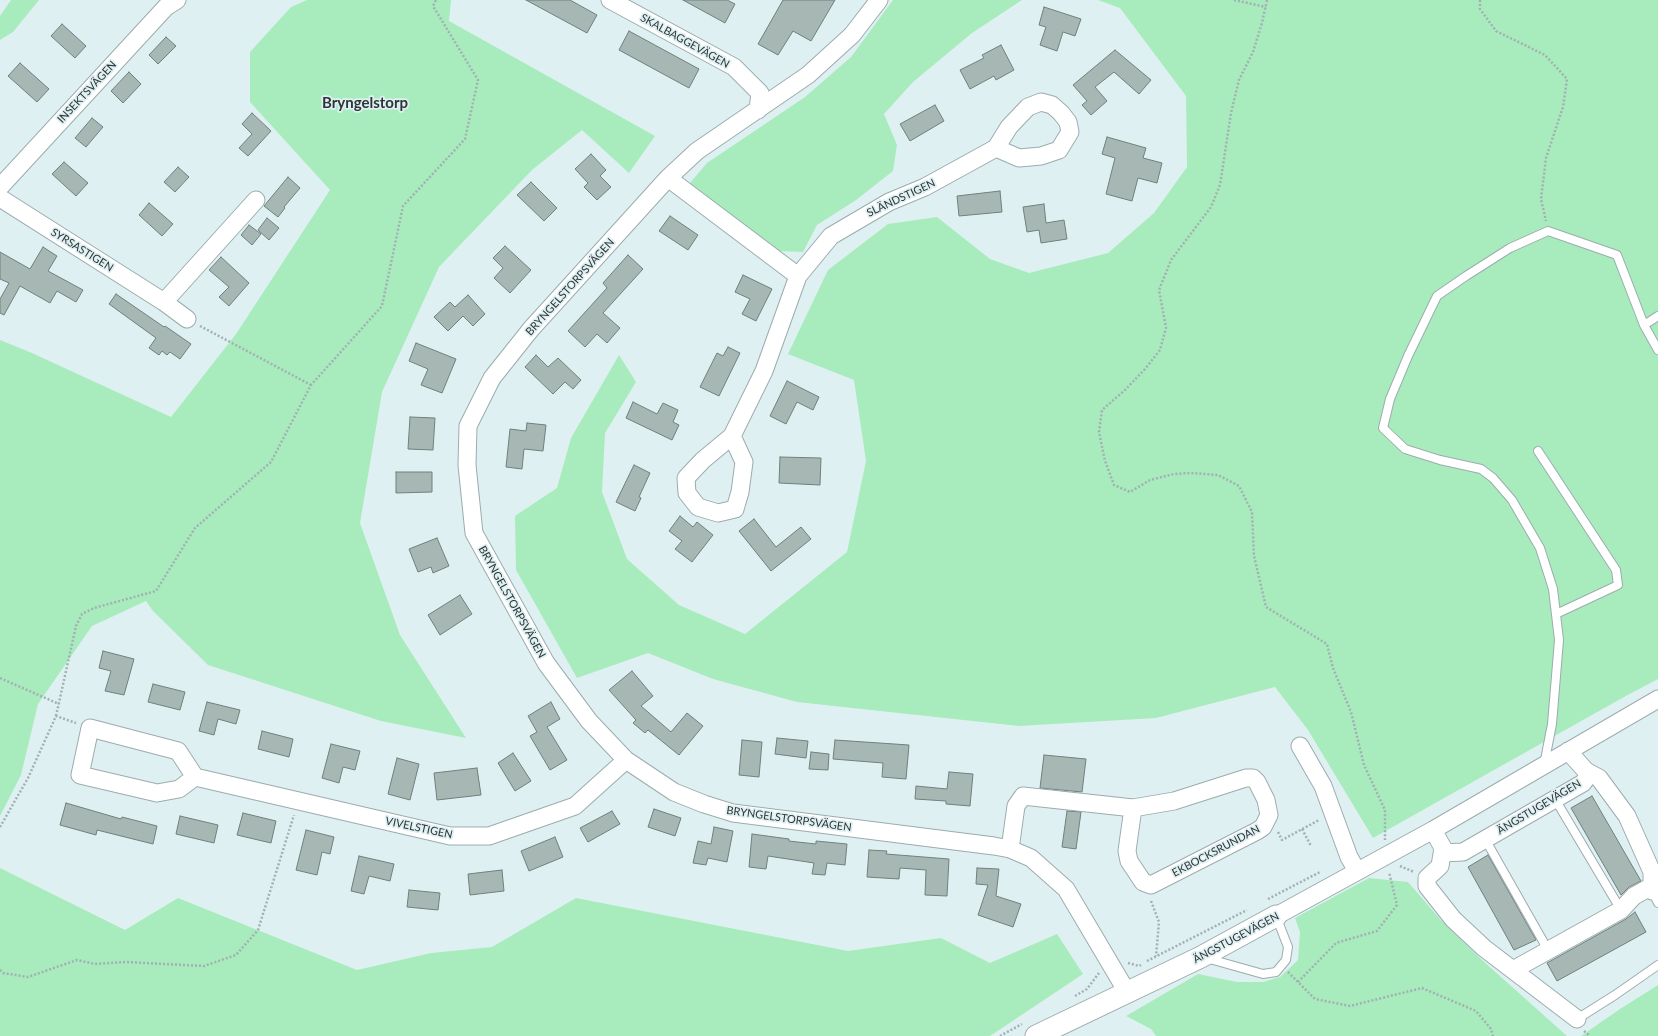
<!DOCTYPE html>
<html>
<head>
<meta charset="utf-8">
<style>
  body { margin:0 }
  canvas { display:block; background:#dff0f2 }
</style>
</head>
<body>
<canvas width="1658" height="1036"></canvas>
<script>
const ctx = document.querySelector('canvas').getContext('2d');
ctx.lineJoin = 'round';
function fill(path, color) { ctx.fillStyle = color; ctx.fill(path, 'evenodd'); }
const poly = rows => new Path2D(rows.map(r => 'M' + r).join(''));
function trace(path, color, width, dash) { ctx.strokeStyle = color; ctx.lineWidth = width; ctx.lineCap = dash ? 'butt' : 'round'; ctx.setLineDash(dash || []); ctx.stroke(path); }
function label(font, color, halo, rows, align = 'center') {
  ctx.font = font + ' Lato,sans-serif'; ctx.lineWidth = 3.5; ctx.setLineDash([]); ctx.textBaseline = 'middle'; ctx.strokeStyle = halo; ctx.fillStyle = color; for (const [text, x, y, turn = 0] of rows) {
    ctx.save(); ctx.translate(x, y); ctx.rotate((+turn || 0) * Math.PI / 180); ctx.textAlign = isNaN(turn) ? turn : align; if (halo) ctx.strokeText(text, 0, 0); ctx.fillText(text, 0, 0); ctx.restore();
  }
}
const green = poly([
  [11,0,39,0,13,32,0,40,0,16],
  [307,0,451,0,449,21,655,136,629,173,582,130,532,170,439,267,382,392,360,523,400,635,466,738,381,721,208,665,153,611,146,601,92,626,38,704,21,775,0,816,0,340,32,353,171,417,236,334,330,190,250,102,250,52,291,7],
  [893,0,1022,0,972,33,913,82,884,114,897,145,893,171,856,200,817,225,803,252,779,251,710,204,690,183,707,163,805,97,851,57],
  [1098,0,1658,0,1658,679,1624,697,1373,838,1308,730,1275,687,1156,718,1019,726,797,702,713,679,648,653,577,678,516,570,515,516,557,488,571,438,619,355,636,382,605,433,602,492,627,559,679,605,745,634,847,552,866,461,854,380,788,354,828,270,888,224,937,217,990,259,1029,273,1108,253,1154,213,1187,167,1186,96,1120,8],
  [0,868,125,930,178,898,357,970,431,953,492,947,576,898,848,951,941,938,990,963,1057,934,1083,974,990,1036,0,1036],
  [1369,878,1408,882,1440,919,1482,960,1567,1036,1156,1036,1151,1029,1126,1016,1198,974,1237,982,1263,982,1280,977,1298,960,1300,932,1295,918],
  [1658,985,1658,1036,1581,1036,1620,1009]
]);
const building = poly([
  [526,0,570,0,597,15,587,33,526,0],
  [683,0,727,0,735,4,725,23,683,0],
  [783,0,835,0,811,41,793,31,778,55,758,44,783,0],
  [1044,7,1081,19,1075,36,1063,32,1057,51,1040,45,1046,27,1039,25,1044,7],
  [62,24,86,46,75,58,51,36,62,24],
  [629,31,699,69,689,88,619,50,629,31],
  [166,37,176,46,158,64,149,55,166,37],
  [1001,45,1014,70,996,80,994,76,970,89,960,70,984,58,982,55,1001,45],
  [1115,50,1151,80,1139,94,1114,72,1095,87,1107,101,1091,115,1082,105,1087,101,1073,85,1115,50],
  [20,63,49,89,37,102,8,76,20,63],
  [129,72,141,84,123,103,111,91,129,72],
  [935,105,944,121,910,141,900,124,935,105],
  [252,113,271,131,248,156,239,148,252,134,242,124,252,113],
  [92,118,103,127,86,147,75,138,92,118],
  [1107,137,1146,148,1143,158,1162,163,1157,183,1138,178,1132,201,1106,194,1115,158,1102,154,1107,137],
  [591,154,606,170,600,176,611,187,597,200,584,187,588,183,575,169,591,154],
  [64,162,88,183,76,196,52,174,64,162],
  [178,167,189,177,175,192,164,182,178,167],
  [288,177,300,188,284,207,285,208,278,217,264,206,288,177],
  [531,182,557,208,544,221,517,195,531,182],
  [1000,191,1002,212,959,216,957,196,1000,191],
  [149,203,173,224,162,236,139,215,149,203],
  [1044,204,1046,223,1064,220,1067,239,1041,243,1039,230,1027,232,1023,207,1044,204],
  [670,216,698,235,688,250,659,231,670,216],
  [267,218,279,228,269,240,258,230,267,218],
  [249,225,261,234,252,245,241,235,249,225],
  [505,246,531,270,510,293,494,278,503,268,493,258,505,246],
  [43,247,57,256,48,271,83,290,76,302,57,291,50,303,20,286,4,315,0,313,0,299,9,283,0,279,0,252,30,269,43,247],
  [628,255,643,269,603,313,620,328,607,343,597,334,585,347,568,331,607,288,603,283,628,255],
  [221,257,249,283,229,306,219,297,229,287,209,270,221,257],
  [743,275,772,289,756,321,742,314,750,299,735,292,743,275],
  [116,294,164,327,165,326,191,344,180,359,170,352,167,355,162,351,159,355,149,348,156,338,109,304,116,294],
  [468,295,485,314,473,326,463,316,448,331,434,317,450,302,455,307,468,295],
  [416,343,456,359,442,393,421,385,428,369,409,361,416,343],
  [728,347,740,353,719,396,700,387,717,353,723,356,728,347],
  [536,355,548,367,558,358,581,380,573,389,565,382,553,394,525,367,536,355],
  [787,381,819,397,813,410,797,402,786,424,770,416,787,381],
  [633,402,657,414,663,403,678,410,673,422,679,425,672,440,626,418,633,402],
  [410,417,435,418,433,450,408,449,410,417],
  [527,423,546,425,543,451,524,449,522,469,506,467,510,429,526,431,527,423],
  [780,457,821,458,820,485,779,483,780,457],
  [634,465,650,473,639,497,641,498,635,511,616,502,634,465],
  [396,472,432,472,432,492,396,493,396,472],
  [680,516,693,527,697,522,713,535,692,562,675,549,682,541,669,531,680,516],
  [754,519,776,547,801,527,811,539,771,571,739,531,754,519],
  [437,538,449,566,433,573,431,567,418,572,409,549,437,538],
  [460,595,472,614,440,635,428,615,460,595],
  [103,651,134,659,124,695,105,691,111,671,99,668,103,651],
  [632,671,653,696,641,706,671,732,687,713,703,726,679,755,648,730,645,733,633,723,636,720,609,690,632,671],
  [153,684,185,692,180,710,148,702,153,684],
  [207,702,240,710,236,724,218,719,214,735,199,731,207,702],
  [551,702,560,719,547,727,567,760,550,770,530,736,537,732,528,716,551,702],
  [262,731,293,739,289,757,258,749,262,731],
  [777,738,808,741,806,758,775,754,777,738],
  [742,740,762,742,759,777,739,775,742,740],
  [835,740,909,745,906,779,882,777,883,763,833,759,835,740],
  [331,744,360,751,355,770,343,767,339,783,322,778,331,744],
  [811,752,829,754,828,770,809,769,811,752],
  [513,753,531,781,515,791,498,763,513,753],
  [1044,755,1086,759,1082,792,1040,788,1044,755],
  [397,758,419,764,410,800,388,794,397,758],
  [477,768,481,795,437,800,434,773,477,768],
  [949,772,973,774,970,806,946,804,946,801,915,799,916,786,947,789,949,772],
  [1592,796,1641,881,1629,887,1621,895,1571,808,1592,796],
  [66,803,121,819,122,817,157,826,153,844,97,830,96,835,60,825,66,803],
  [654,809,681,818,675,836,648,827,654,809],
  [612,811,620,824,588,842,580,828,612,811],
  [1067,811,1081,812,1076,849,1062,847,1067,811],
  [243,813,276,821,271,843,237,835,243,813],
  [180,816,218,825,214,843,176,834,180,816],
  [714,827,733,831,727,862,708,858,706,865,693,863,698,841,711,844,714,827],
  [306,830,334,837,330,854,322,852,317,875,296,870,306,830],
  [752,834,789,839,789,841,816,844,816,841,847,844,845,865,827,863,825,875,812,874,814,863,768,856,766,869,749,867,752,834],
  [555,837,563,857,529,871,521,851,555,837],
  [869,850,887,851,886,854,949,859,947,896,925,895,926,870,900,868,899,879,867,877,869,850],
  [1488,855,1536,940,1514,950,1468,867,1488,855],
  [359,856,394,864,390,881,369,876,364,894,351,891,359,856],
  [977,868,999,869,996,896,1021,904,1013,927,978,915,988,885,976,884,977,868],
  [502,870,504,891,470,895,468,874,502,870],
  [409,890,440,893,438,910,407,907,409,890],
  [1635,912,1646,932,1557,981,1547,963,1626,919,1635,912]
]);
const path = poly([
  [1234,0,1266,7],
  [1267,0,1262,23,1253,52,1239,80,1231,113,1220,185,1211,207,1171,260,1159,290,1166,328,1160,350,1145,369,1125,390,1102,410,1099,432,1105,461,1114,485,1130,492,1150,480,1174,474,1191,473,1218,475,1239,486,1252,512,1254,556,1266,607,1327,644,1333,668,1351,712,1364,765,1385,810,1385,840],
  [1480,0,1480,9,1496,31,1545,55,1567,79,1563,107,1546,158,1541,199,1546,221],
  [200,326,311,385],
  [0,678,59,704],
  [56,716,76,626,82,614,94,608,156,591,195,528,271,462,311,385,382,306,403,206,465,139,478,80,433,6,436,0],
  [0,827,28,778,56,716,76,723],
  [1302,829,1311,846],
  [1278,832,1282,840,1319,820],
  [1400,866,1414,872],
  [1268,899,1320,872],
  [1151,901,1159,922,1156,956],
  [1147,961,1247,910],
  [1128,963,1139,966,1141,965],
  [0,970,3,973,28,977,77,960,95,964,126,962,204,966,236,955,258,930,294,815],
  [1288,972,1315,999,1350,1006,1422,988,1476,1011,1491,1029,1493,1036],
  [1298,982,1336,943,1377,931,1397,905,1389,872],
  [1075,996,1087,989,1099,973],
  [1584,1031,1590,1036],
  [1000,1036,1022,1024]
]);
const service = poly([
  [1644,325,1658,316],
  [1538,451,1616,570,1618,585,1556,614],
  [1544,765,1552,724,1559,640,1553,589,1540,548,1512,500,1493,478,1481,469,1440,460,1405,449,1383,428,1390,399,1408,356,1437,296,1466,276,1510,248,1548,231,1617,255,1644,325,1658,350],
  [1555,799,1621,910],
  [1485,839,1548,950],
  [1652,891,1658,903],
  [1206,958,1263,974,1276,972,1286,960,1288,947,1276,916],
  [1577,1019,1615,995,1658,965]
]);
const minor = poly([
  [610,0,734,67,760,93,758,110],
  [879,0,852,35,808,75,697,151,668,178,531,329,492,378,468,426,467,465,474,533,546,663,589,721,626,760,674,792,704,804,733,813,994,846,1010,849,1031,858,1066,889,1127,992],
  [668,178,798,276],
  [0,187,166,7,177,0],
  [0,198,164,302,187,319],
  [164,302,256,200],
  [732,436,744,462,740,492,735,509,718,513,698,507,687,493,686,478,703,460,732,436,764,371,798,276,831,236,889,202,925,187,996,148,1009,127,1028,107,1041,102,1052,105,1061,113,1068,122,1070,132,1059,150,1041,156,1019,158,996,148],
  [1300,746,1323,786,1349,857,1357,871],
  [1568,751,1586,771,1599,778,1627,816,1652,872,1652,891],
  [195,777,179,789,157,793,80,775,90,728,178,751,195,777,450,836,489,836,575,806,626,760],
  [1433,830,1443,848,1440,866,1427,878,1427,886,1453,919,1484,948,1577,1019],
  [1010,849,1016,806,1023,796,1133,808,1127,851,1129,861,1143,882,1151,885,1257,831,1263,827,1269,815,1266,800,1257,782,1253,778,1246,778,1174,801,1133,808],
  [1442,853,1463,852,1583,783,1590,773],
  [1276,916,1433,830,1658,699],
  [1513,970,1621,910,1634,896,1652,886]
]);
const tertiary = poly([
  [1036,1036,1201,957,1276,916]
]);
const streetNames = [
  ["SKALBAGGEVÄGEN",685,41,29],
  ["INSEKTSVÄGEN",87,92,-47],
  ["SLÄNDSTIGEN",901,198,-25],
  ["SYRSASTIGEN",82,250,32],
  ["BRYNGELSTORPSVÄGEN",570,287,-48],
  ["BRYNGELSTORPSVÄGEN",512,602,61],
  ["ÄNGSTUGEVÄGEN",1539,807,-31],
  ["BRYNGELSTORPSVÄGEN",789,819,8],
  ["VIVELSTIGEN",419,828,12],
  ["EKBOCKSRUNDAN",1216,851,-28],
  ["ÄNGSTUGEVÄGEN",1236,938,-28]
];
const districtNames = [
  ["Bryngelstorp",365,103]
];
fill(green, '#a8ecbd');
fill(building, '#a7b7b3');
trace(building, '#71807d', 1);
trace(service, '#9cacae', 10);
trace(minor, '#9cacae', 19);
trace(tertiary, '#9cacae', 23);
trace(path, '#a2b0b2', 2.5, [2, 2]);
trace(service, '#fff', 8);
trace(minor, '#fff', 17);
trace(tertiary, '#fff', 21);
label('11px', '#2e3536', '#dff0f2', streetNames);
label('bold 15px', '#2e3536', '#dff0f2', districtNames);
</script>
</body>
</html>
